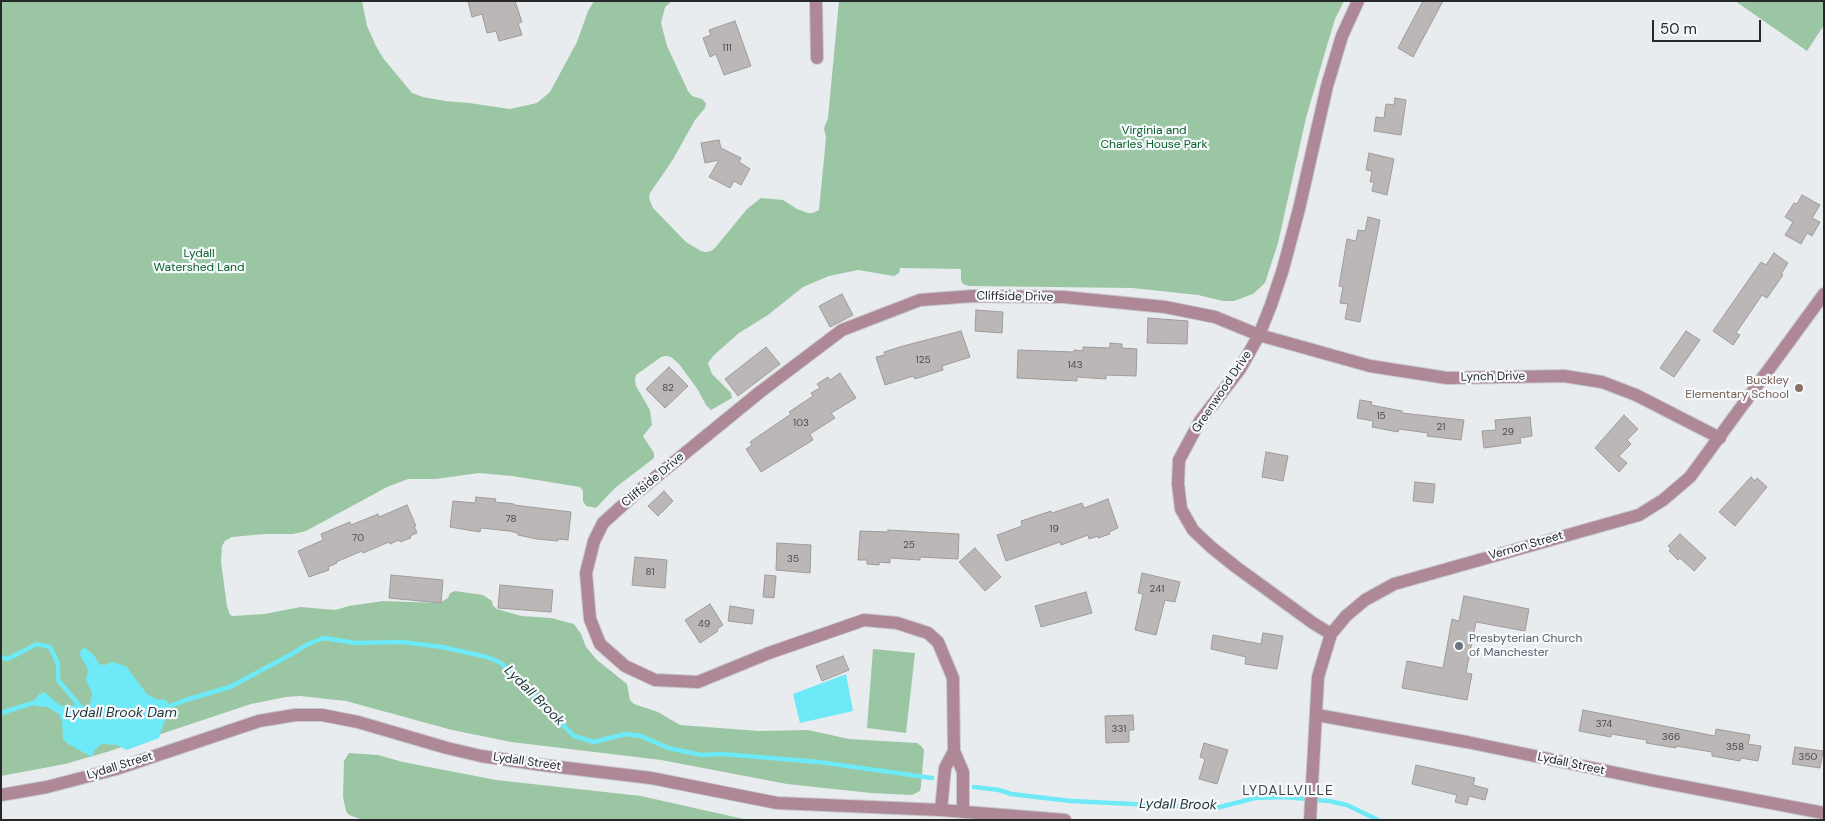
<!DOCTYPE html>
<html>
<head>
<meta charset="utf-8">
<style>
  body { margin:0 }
  #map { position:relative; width:1825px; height:821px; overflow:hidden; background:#e9ecef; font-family:"DM Sans",sans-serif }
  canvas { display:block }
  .frame { position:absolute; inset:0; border:2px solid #272829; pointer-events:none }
  .scale { position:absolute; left:1652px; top:20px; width:109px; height:22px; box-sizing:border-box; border:2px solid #272829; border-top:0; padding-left:6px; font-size:15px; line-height:18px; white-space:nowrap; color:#272829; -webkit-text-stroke:4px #f6f9fc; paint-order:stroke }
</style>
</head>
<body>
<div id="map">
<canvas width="1825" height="821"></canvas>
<div class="frame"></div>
<div class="scale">50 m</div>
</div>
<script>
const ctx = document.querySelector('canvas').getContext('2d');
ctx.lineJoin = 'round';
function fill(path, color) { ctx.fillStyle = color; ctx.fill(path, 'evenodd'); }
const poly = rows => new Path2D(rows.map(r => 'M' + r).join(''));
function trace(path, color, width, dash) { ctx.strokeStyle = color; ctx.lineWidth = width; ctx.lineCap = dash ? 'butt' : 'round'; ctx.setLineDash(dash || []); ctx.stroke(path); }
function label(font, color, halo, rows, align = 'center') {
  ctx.font = font + ' "DM Sans",sans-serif'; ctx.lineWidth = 4.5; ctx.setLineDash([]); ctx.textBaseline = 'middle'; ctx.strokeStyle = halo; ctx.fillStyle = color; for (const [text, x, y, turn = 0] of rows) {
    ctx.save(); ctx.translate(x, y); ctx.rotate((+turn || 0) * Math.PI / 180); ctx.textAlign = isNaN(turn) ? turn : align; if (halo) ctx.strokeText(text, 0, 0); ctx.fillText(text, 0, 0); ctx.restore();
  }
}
const green = poly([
  [1,1,362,1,367,26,376,46,383,58,412,93,423,97,445,101,469,103,510,109,537,103,550,92,577,42,588,11,594,1,672,1,665,7,661,23,667,46,688,91,692,96,702,99,706,103,705,108,695,120,672,161,650,193,649,198,653,208,686,242,701,251,706,252,711,251,715,248,747,209,761,198,783,200,797,209,808,213,813,213,819,210,826,138,824,128,828,118,839,1,1344,1,1335,19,1326,49,1306,118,1278,243,1265,283,1253,294,1234,301,1223,301,1198,295,1132,288,969,286,963,284,961,280,961,269,900,268,899,273,894,276,858,270,829,276,803,287,768,315,739,333,714,355,708,363,712,374,731,393,732,398,711,410,706,405,698,390,679,364,671,357,666,356,661,357,636,375,635,380,636,386,650,410,652,425,643,436,654,453,654,458,615,488,596,508,586,506,583,501,583,491,580,487,512,476,479,473,436,479,408,479,387,487,306,531,293,534,265,534,232,537,225,541,222,546,221,562,227,606,230,615,233,616,264,614,301,607,335,610,349,606,383,601,439,603,448,598,450,593,455,591,483,595,492,601,493,606,497,609,521,616,551,618,574,624,581,634,586,647,597,660,627,684,630,700,634,704,658,712,680,725,759,731,808,730,849,739,917,743,921,746,924,750,921,786,920,791,912,795,871,793,787,784,661,760,511,742,452,730,346,701,300,696,286,697,251,704,110,751,65,764,1,776],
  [1735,1,1824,1,1824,25,1807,51],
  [873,649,915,653,906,733,867,728],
  [349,753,378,755,403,762,496,780,641,796,748,820,363,820,349,815,346,811,343,797,344,761]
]);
const water = poly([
  [85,648,94,655,99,664,105,665,112,662,126,666,147,694,156,699,166,700,174,712,166,719,163,725,159,738,127,750,117,745,101,744,94,751,92,757,68,744,63,739,62,721,59,714,47,707,35,706,32,704,38,695,44,692,61,706,78,705,84,707,90,704,92,693,86,680,88,669,80,656,81,649],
  [846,674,853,711,800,723,793,694]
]);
const stream = poly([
  [1,657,8,659,37,644,50,647,58,664,58,680,84,711],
  [167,707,186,700,230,687,290,655,308,644,324,638,356,643,402,642,442,647,487,657,501,663,574,736,594,742,625,734,641,736,668,748,702,755,722,754,819,762,932,778],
  [1,713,36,702],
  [974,787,999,790,1011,794,1071,801,1216,808,1255,798,1284,797,1329,801,1347,805,1378,820]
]);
const building = poly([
  [468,1,515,1,522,22,518,23,522,35,499,41,496,31,487,33,482,14,472,17,468,1],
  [1423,1,1443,1,1413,57,1398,48,1423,1],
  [735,21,751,66,724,75,716,54,710,57,703,38,711,35,709,30,735,21],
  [1395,98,1406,100,1401,135,1374,131,1376,117,1384,118,1386,104,1394,105,1395,98],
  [719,140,721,148,741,158,739,162,750,169,741,185,734,181,730,188,709,177,719,160,705,163,701,143,719,140],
  [1369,153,1394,159,1387,195,1372,191,1374,182,1370,182,1372,171,1366,170,1369,153],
  [1802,195,1820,205,1812,218,1820,222,1812,236,1807,233,1801,244,1785,235,1793,222,1785,217,1794,203,1797,204,1802,195],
  [1368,217,1380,220,1360,322,1345,319,1348,304,1340,303,1343,287,1339,286,1347,239,1356,241,1358,230,1365,231,1368,217],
  [1774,253,1788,263,1781,274,1783,275,1767,298,1762,295,1736,333,1740,335,1733,345,1713,331,1761,262,1766,265,1774,253],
  [842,294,853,315,830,327,819,306,842,294],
  [976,310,1003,312,1002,333,975,331,976,310],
  [1148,318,1188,321,1187,344,1147,343,1148,318],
  [961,331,970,357,942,366,943,370,915,379,913,376,885,385,876,357,885,355,884,352,903,346,961,331],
  [1686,331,1700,340,1674,377,1660,368,1686,331],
  [1110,343,1122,344,1122,348,1137,349,1136,376,1106,375,1106,379,1077,377,1077,381,1017,378,1018,350,1074,352,1074,350,1083,351,1083,347,1110,348,1110,343],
  [766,347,780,364,738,396,725,379,766,347],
  [669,367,688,386,665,408,646,389,669,367],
  [840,373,856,398,831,413,835,418,810,434,813,440,761,472,746,449,752,445,750,442,791,414,789,412,813,396,811,393,820,388,817,384,828,377,830,380,840,373],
  [1360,400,1372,402,1371,405,1402,411,1402,413,1464,420,1461,440,1427,436,1428,433,1399,429,1398,432,1372,427,1373,421,1357,418,1360,400],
  [1624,415,1638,429,1627,440,1631,444,1619,456,1627,463,1619,472,1595,448,1624,415],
  [1530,417,1532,436,1520,438,1521,443,1484,448,1482,431,1496,430,1495,420,1530,417],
  [1266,452,1288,456,1283,481,1262,477,1266,452],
  [1751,477,1755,481,1757,478,1767,487,1735,526,1719,512,1751,477],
  [1415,482,1435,484,1433,503,1413,501,1415,482],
  [664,491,673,501,658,516,648,506,664,491],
  [476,497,496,499,495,502,514,504,514,505,571,512,568,540,558,539,558,541,537,539,518,535,518,533,509,531,481,528,480,532,450,527,453,501,475,503,476,497],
  [1108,499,1118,528,1109,532,1110,534,1098,538,1098,536,1089,539,1088,535,1061,545,1060,542,1006,561,997,535,1022,526,1021,521,1051,511,1052,513,1082,503,1084,508,1108,499],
  [407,505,416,526,414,526,417,533,410,536,411,538,400,542,399,540,390,544,389,542,363,553,362,551,336,562,337,563,328,567,329,570,309,577,298,551,323,540,321,534,350,522,351,525,378,514,379,517,407,505],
  [888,530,959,534,958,559,920,557,920,560,890,558,890,563,879,562,879,565,867,564,867,560,858,560,860,531,888,532,888,530],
  [1680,534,1706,558,1694,571,1680,558,1678,560,1669,551,1671,549,1668,546,1680,534],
  [777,543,811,545,810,573,776,570,777,543],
  [975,548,1001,577,985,591,959,562,975,548],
  [635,557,667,560,665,588,632,585,635,557],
  [1142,573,1180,582,1175,602,1165,600,1156,635,1135,630,1143,594,1138,593,1142,573],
  [391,575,443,580,441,603,389,598,391,575],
  [765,575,776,576,774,598,763,597,765,575],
  [500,585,553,590,551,612,498,608,500,585],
  [1086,592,1092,613,1041,627,1035,606,1086,592],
  [1464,596,1529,609,1525,631,1476,622,1466,673,1472,674,1467,700,1402,688,1407,661,1443,668,1452,619,1459,621,1464,596],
  [710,604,723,625,717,629,718,631,700,643,685,620,710,604],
  [730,606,754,610,752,624,728,621,730,606],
  [1263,633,1283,636,1277,669,1245,664,1246,657,1211,649,1213,635,1261,644,1263,633],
  [843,656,849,670,822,681,816,666,843,656],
  [1583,710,1715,736,1716,729,1750,735,1748,744,1761,746,1758,761,1741,758,1740,761,1712,756,1712,752,1676,746,1676,748,1646,743,1647,740,1611,734,1611,737,1579,731,1583,710],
  [1133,715,1134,730,1129,730,1129,742,1106,743,1105,716,1133,715],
  [1204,743,1228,750,1217,784,1199,779,1205,759,1200,757,1204,743],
  [1795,747,1823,751,1820,768,1792,764,1795,747],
  [1416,765,1475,778,1473,785,1488,789,1485,800,1469,796,1467,805,1455,802,1457,795,1412,784,1416,765]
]);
const minor = poly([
  [816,1,817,58],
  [1331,634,1313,623,1236,567,1211,547,1193,530,1181,509,1178,484,1179,460,1200,421,1240,369,1259,335,1271,305,1283,269,1299,209,1327,86,1342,36,1358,1],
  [1317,715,1467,742,1655,781,1824,813],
  [1,795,47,787,116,769,259,721,295,715,322,715,358,722,447,748,481,756,542,765,651,778,777,803,941,810,1065,820],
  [941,810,945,768,954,751],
  [963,812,963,772,954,751,953,678,938,642,928,633,897,623,864,620,769,653,698,682,655,680,625,666,600,644,590,619,586,573,594,541,603,523,635,494,760,392,842,330,920,300,973,296,1064,297,1165,307,1215,317,1259,335,1370,366,1447,378,1564,376,1602,382,1636,395,1720,438],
  [1310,820,1318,677,1331,634,1346,616,1365,600,1394,584,1639,515,1663,500,1690,477,1824,294]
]);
const markers = [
  [1799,388,5,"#8d6e63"],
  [1459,646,5,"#6b7280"]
];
const numberNames = [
  ["111",727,48],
  ["125",923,360],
  ["143",1075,365],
  ["82",668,388],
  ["15",1381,416],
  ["103",801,423],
  ["21",1441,427],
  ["29",1508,432],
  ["78",511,519],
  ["19",1054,529],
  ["70",358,538],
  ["25",909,545],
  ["35",793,559],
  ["81",650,572],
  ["241",1157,589],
  ["49",704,624],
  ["374",1604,724],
  ["331",1119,729],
  ["366",1671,737],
  ["358",1735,747],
  ["350",1808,757]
];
const parkNames = [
  ["Virginia and",1154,131],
  ["Charles House Park",1154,145],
  ["Lydall",199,254],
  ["Watershed Land",199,268]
];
const streetNames = [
  ["Cliffside Drive",1015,297,1],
  ["Lynch Drive",1493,377,-1],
  ["Greenwood Drive",1222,392,-56],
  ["Cliffside Drive",653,480,-40],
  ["Vernon Street",1526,546,-16],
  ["Lydall Street",527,762,8],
  ["Lydall Street",1571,764,12],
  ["Lydall Street",120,766,-17]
];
const educationNames = [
  ["Buckley",1789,381],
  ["Elementary School",1789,395]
];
const worshipNames = [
  ["Presbyterian Church",1469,639],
  ["of Manchester",1469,653]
];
const waterNames = [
  ["Lydall Brook",534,696,45],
  ["Lydall Brook Dam",121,713],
  ["Lydall Brook",1178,805,1]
];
const neighbourhoodNames = [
  ["LYDALLVILLE",1288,791]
];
fill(green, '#9bc6a3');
fill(water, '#6ee9f7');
trace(stream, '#6ee9f7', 4.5);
fill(building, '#bbb7b6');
trace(building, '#9f9b9a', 1);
trace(minor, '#c6c9cb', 14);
trace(minor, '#ae8896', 12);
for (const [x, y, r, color] of markers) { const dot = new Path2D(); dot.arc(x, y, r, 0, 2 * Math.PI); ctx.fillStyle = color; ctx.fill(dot); trace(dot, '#f6f9fc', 2); }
label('10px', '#4c4c4c', null, numberNames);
label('12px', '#0c602c', '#f6f9fc', parkNames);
label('12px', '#272829', '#f6f9fc', streetNames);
label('12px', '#785e54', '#f6f9fc', educationNames, 'right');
label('12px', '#5b616d', '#f6f9fc', worshipNames, 'left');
label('italic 14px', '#1e3437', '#f6f9fc', waterNames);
ctx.letterSpacing = '1px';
label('14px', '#444749', '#f6f9fc', neighbourhoodNames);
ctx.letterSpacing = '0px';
</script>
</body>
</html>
